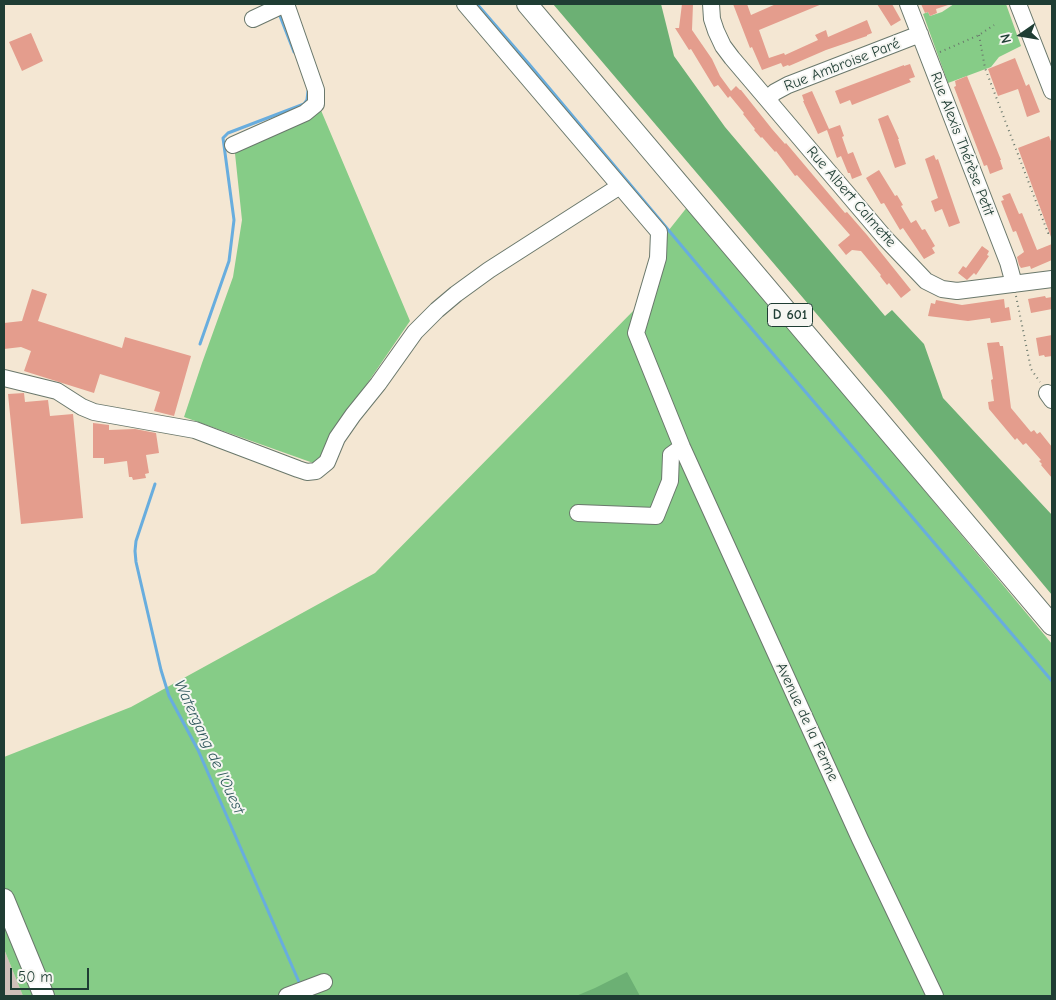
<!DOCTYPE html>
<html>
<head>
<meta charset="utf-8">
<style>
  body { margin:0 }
  #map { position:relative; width:1056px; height:1000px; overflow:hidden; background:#f4e7d3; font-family:"Comic Neue",sans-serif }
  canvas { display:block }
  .frame { position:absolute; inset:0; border:5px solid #1f3d34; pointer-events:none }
  .north { position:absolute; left:996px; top:10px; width:50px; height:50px; -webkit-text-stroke:4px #f6f6f2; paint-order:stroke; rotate:257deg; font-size:14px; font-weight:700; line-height:20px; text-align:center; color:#1f3d34 }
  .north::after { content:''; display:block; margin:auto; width:18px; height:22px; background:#1f3d34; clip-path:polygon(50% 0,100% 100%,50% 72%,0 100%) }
  .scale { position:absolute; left:10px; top:968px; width:79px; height:22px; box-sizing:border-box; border:2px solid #1f3d34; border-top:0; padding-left:6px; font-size:15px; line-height:18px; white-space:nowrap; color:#1f3d34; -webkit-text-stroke:4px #f6f6f2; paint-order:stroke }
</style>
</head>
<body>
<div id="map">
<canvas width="1056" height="1000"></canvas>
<div class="frame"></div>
<div class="north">N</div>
<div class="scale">50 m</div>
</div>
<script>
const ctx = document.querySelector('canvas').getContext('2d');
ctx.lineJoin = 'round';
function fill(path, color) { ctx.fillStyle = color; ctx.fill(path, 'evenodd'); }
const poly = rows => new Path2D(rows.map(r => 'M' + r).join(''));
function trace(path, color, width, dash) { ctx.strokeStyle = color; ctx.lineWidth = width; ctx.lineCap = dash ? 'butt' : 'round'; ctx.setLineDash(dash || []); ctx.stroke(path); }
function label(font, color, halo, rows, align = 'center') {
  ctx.font = font + ' "Comic Neue",sans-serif'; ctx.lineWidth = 4; ctx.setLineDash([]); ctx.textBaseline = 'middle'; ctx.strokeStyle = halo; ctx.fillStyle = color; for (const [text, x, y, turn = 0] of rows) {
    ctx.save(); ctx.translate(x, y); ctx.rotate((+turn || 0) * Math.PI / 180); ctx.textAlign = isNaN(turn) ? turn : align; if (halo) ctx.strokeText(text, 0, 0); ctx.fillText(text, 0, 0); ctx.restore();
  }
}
const industrial = poly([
  [4,949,23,996,4,996]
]);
const green = poly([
  [954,4,1006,4,1021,46,999,57,991,67,948,83,923,14,928,12,930,16,942,12],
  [320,108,410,321,349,410,316,464,184,417,202,363,233,277,242,220,234,144],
  [688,206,1052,644,1052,996,23,996,4,949,4,757,131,707,375,573,638,306,657,245]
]);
const forest = poly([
  [553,4,661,4,674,56,725,127,885,316,892,310,924,344,943,398,1052,515,1052,595,889,399],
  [627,972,640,996,576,996,595,988]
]);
const stream = poly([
  [477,4,529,64,728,301,1052,681],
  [280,16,294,52],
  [200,344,229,261,234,220,223,138,228,133,304,104,307,100,308,91],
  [155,484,136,541,135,551,136,562,161,670,169,696,198,750,299,982]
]);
const building = poly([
  [682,4,693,4,692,30,712,59,720,76,731,91,736,86,740,90,741,90,772,129,785,144,786,143,845,213,847,212,867,235,911,290,901,298,889,283,887,285,883,280,880,276,881,275,861,251,852,250,846,255,838,245,850,235,797,175,795,176,776,151,775,152,762,137,761,138,754,130,755,129,743,114,744,113,730,96,728,98,718,85,714,87,691,49,689,50,675,28,679,28],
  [733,4,747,4,751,15,776,4,822,4,759,30,769,58,784,53,785,55,818,40,815,35,826,30,828,37,867,20,872,33,867,35,867,36,826,50,789,66,788,65,783,67,781,63,762,70,752,47,750,48],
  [877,4,892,4,901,20,891,26],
  [921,4,948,4,948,5,936,9,937,13,930,16,928,12,925,13],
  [31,33,43,61,22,71,9,42],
  [1015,58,1026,86,1029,84,1040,112,1027,117,1018,89,998,96,988,69],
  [910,64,915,77,909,79,911,82,852,105,850,100,840,104,835,91,904,65,904,66],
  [967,76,1001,160,1000,160,1003,169,990,174,987,165,984,166,954,87,956,86,955,81],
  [812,91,829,129,840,125,844,136,842,137,848,154,853,152,862,175,852,179,850,173,848,173,841,156,837,158,827,130,818,134,803,101,804,101,802,95],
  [888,115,899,139,898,139,906,164,895,168,878,119],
  [1049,136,1052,144,1051,237,1018,148],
  [934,155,936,160,938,159,960,223,949,227,942,209,935,212,931,201,938,198,925,159],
  [879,170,895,196,897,195,903,205,901,206,911,223,916,220,922,230,925,229,935,246,932,248,935,253,924,259,903,228,900,230,884,203,881,204,866,178],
  [1010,193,1019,214,1022,213,1037,250,1052,244,1052,260,1031,269,1030,266,1021,268,1019,265,1017,257,1024,252,1016,231,1013,232,1001,201,1004,200,1002,196],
  [982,246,989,251,987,255,989,256,976,275,974,273,967,280,958,273,963,266,966,268],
  [32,289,47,294,38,321,122,348,125,337,191,356,174,416,154,411,160,392,100,374,94,393,24,371,31,351,21,347,4,349,4,323,22,321],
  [1045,296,1046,298,1052,297,1052,309,1031,313,1028,299],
  [1004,299,1005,308,1009,307,1011,320,991,323,990,318,968,321,928,316,931,303,935,304,936,300,962,305],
  [1052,335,1052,356,1045,357,1044,355,1039,356,1036,338],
  [999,342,1000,346,1003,346,1011,408,1031,432,1034,430,1037,434,1040,432,1052,447,1052,478,1041,465,1042,464,1039,461,1041,460,1026,443,1023,445,1017,438,1015,440,989,409,988,402,994,401,991,380,993,379,987,343],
  [24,393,25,402,48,400,50,416,73,414,83,518,21,524,8,394],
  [93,423,109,425,109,430,135,429,156,433,159,453,146,455,149,473,145,474,146,478,133,480,132,477,129,477,127,461,104,464,104,458,93,458]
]);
const path = poly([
  [979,35,985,68,1048,233,1052,231],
  [940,52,979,35,994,25],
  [1016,296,1031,369,1040,382]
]);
const minor = poly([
  [465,4,659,232,658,258,636,333,682,447,860,839,935,996],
  [711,4,712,19,716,31,723,46,732,58,885,238,926,281,942,289,957,291,1052,279],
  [908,4,1008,262,1014,284],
  [1018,4,1052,91],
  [253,19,285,4],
  [767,99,775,92,788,85,920,34],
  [233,145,305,113,316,104,316,90,286,4],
  [4,378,57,391,82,407,94,412,195,430,298,469,307,472,316,471,327,462,337,438,353,415,378,384,415,332,437,310,456,294,489,270,620,186],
  [1047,393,1052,400],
  [578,513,656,516,670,481,671,455,682,447],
  [287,996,324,982]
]);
const major = poly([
  [527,4,1052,625],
  [4,899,44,996]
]);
const shields = [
  [790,315,45]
];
const shieldNames = [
  ["D 601",790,315]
];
const streetNames = [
  ["Rue Ambroise Paré",842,65,-21],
  ["Rue Alexis Thérèse Petit",962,144,69],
  ["Rue Albert Calmette",851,197,49],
  ["Avenue de la Ferme",807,722,65]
];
const waterNames = [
  ["Watergang de l'Ouest",209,747,65]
];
fill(industrial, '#cfc1ba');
fill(green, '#86cc87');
fill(forest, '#6cb074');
trace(stream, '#68adde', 3);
fill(building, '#e49d8d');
trace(minor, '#6a786c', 18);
trace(major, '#6a786c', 22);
trace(path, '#6a786c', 2, [1, 4]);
trace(minor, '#fff', 16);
trace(major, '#fff', 20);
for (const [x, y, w] of shields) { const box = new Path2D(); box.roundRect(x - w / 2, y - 11.5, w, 23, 4); ctx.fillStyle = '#f6f6f2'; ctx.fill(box); trace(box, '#1f3d34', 1); }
label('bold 14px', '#1f3d34', null, shieldNames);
label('15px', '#1f3d34', '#f6f6f2', streetNames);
label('italic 16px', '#31595e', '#f6f6f2', waterNames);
</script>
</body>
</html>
